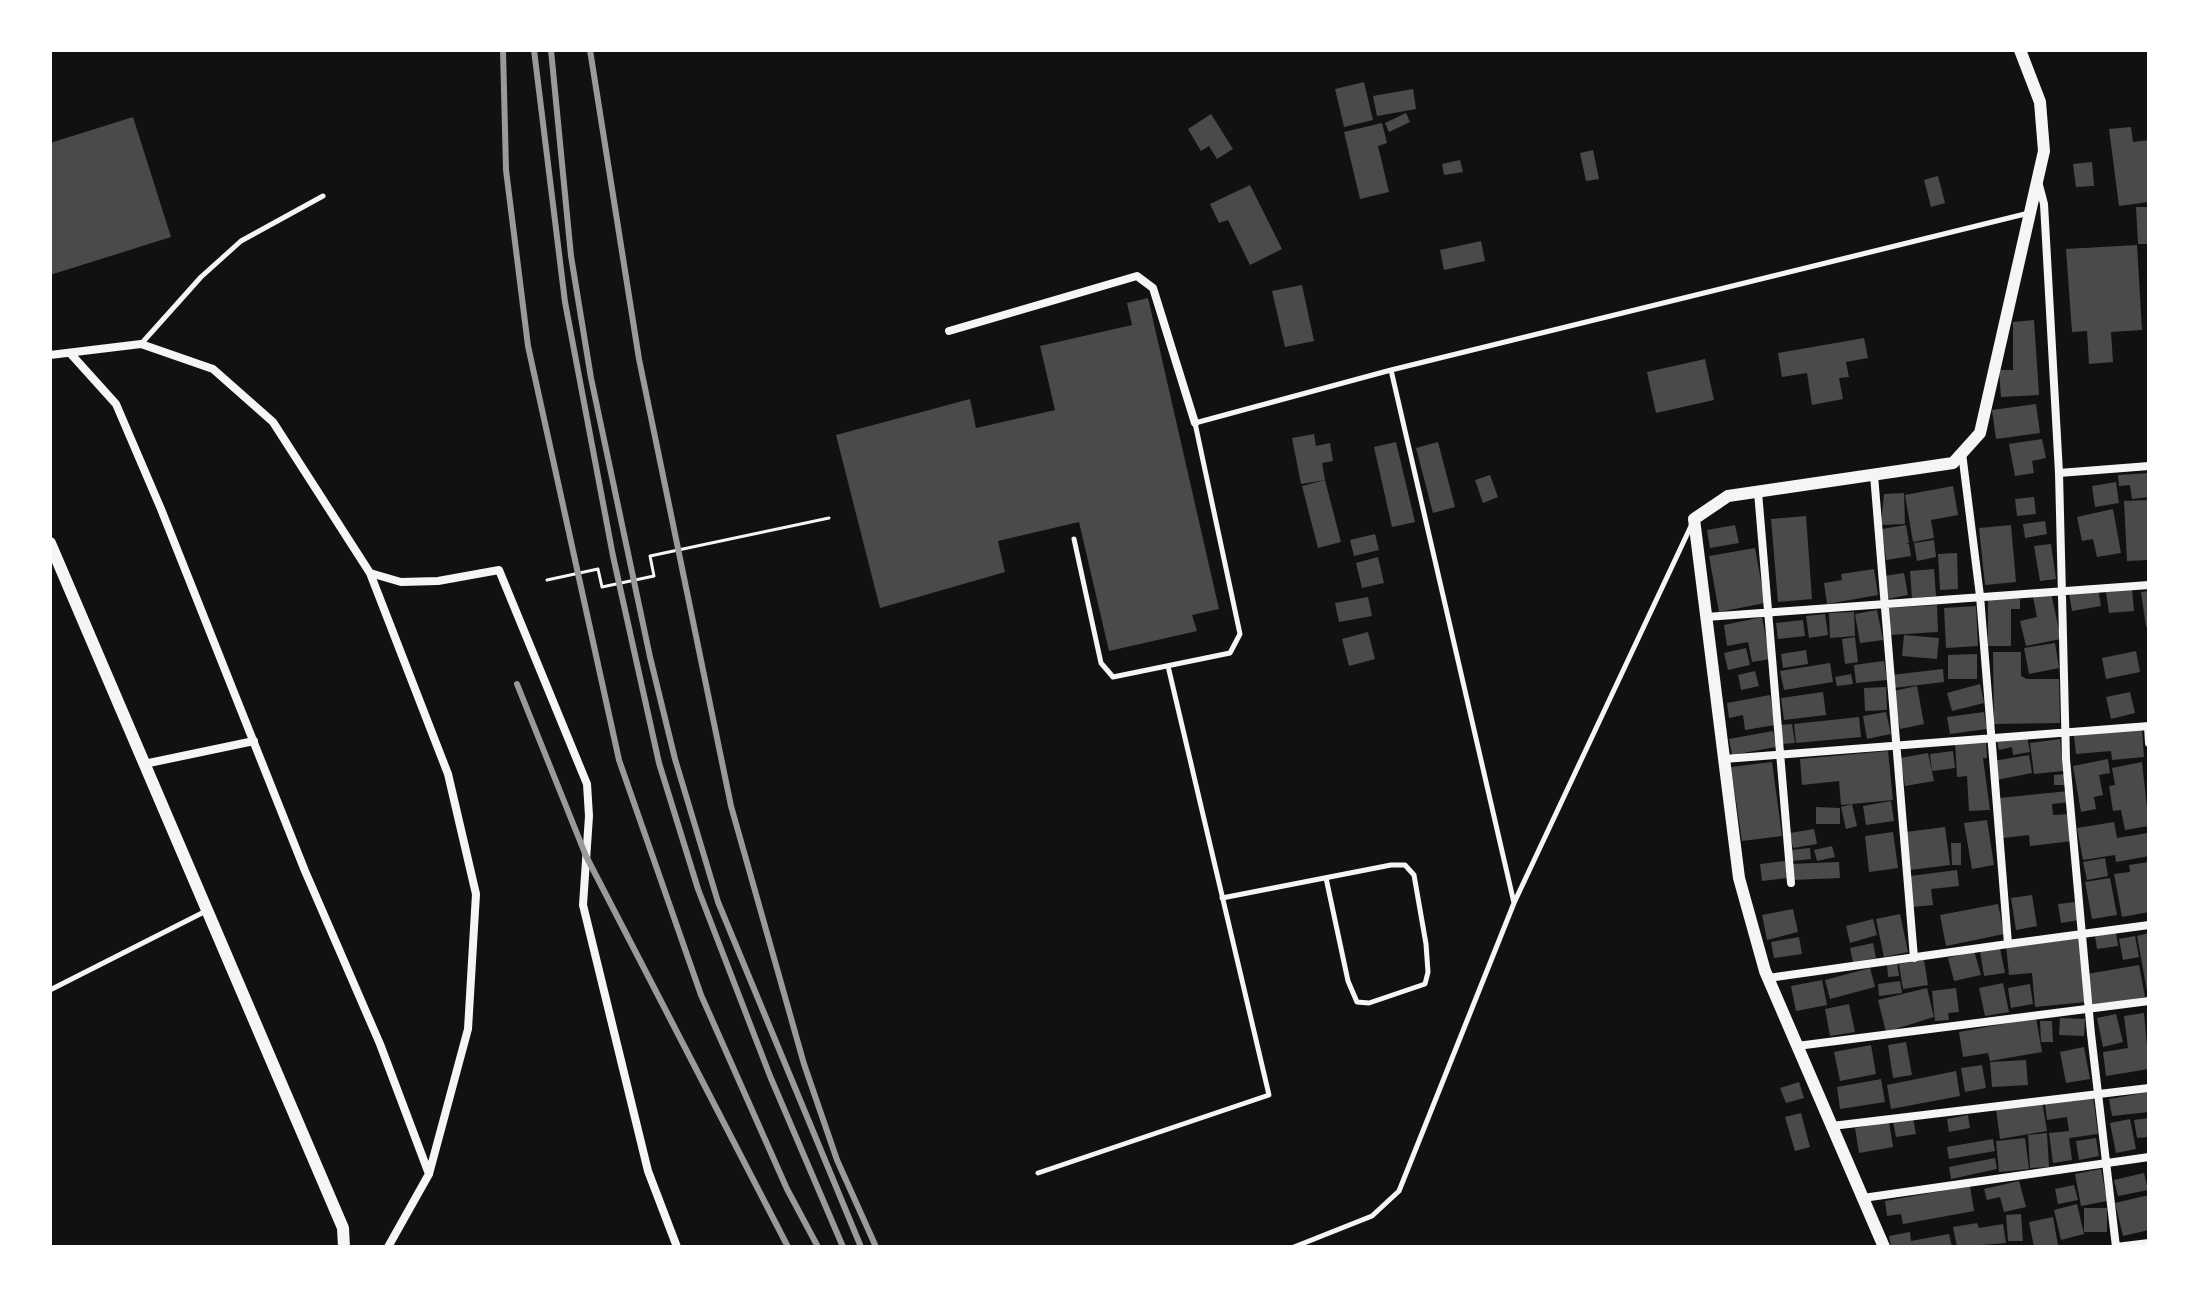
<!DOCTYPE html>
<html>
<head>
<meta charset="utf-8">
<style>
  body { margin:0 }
  #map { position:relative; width:2199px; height:1297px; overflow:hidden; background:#111; font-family:Arial,sans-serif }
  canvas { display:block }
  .frame { position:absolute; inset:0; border:52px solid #fff; pointer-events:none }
</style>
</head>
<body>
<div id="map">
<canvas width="2199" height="1297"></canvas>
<div class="frame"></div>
</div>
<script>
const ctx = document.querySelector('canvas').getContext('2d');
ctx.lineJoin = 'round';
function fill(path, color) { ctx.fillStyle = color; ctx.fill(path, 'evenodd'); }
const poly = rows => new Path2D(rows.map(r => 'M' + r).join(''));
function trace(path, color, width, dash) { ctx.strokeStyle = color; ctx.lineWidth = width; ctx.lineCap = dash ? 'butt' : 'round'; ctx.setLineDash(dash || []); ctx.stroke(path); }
const building = poly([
  [1364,82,1373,120,1344,127,1335,89],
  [1413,89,1416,109,1377,116,1373,96],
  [1406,113,1410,122,1389,132,1385,123],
  [1211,114,1233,149,1217,159,1209,146,1201,151,1188,129],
  [133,117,171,237,50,275,50,143],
  [1382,123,1387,143,1378,146,1389,192,1360,199,1344,132],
  [2131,127,2133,142,2149,140,2149,202,2119,206,2109,129],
  [1593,150,1599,179,1586,181,1580,153],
  [1460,160,1463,172,1444,175,1442,164],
  [2092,162,2094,186,2076,187,2073,164],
  [1938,176,1945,203,1931,207,1924,180],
  [1250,185,1282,249,1250,265,1228,220,1219,223,1210,204],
  [2136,207,2149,207,2149,244,2138,244],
  [1481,241,1485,261,1444,270,1440,250],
  [2137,245,2142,330,2111,332,2113,362,2089,364,2087,331,2072,332,2066,249],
  [1302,285,1314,341,1285,347,1272,291],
  [1148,298,1219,609,1192,615,1197,631,1109,651,1079,522,998,541,1005,572,880,608,836,435,970,399,976,428,1055,410,1040,346,1132,325,1127,303],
  [2034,320,2039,395,2001,397,1999,370,2013,370,2013,322],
  [1864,338,1868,358,1846,362,1849,377,1839,378,1843,399,1812,405,1807,373,1782,377,1778,353],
  [1705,359,1714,400,1656,413,1647,372],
  [2036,404,2040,433,1996,439,1992,410],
  [1314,434,1316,446,1330,443,1333,461,1322,463,1325,480,1301,484,1292,438],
  [2042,439,2046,458,2032,461,2034,473,2015,476,2009,444],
  [1396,442,1415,522,1392,527,1374,447],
  [1438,442,1455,507,1433,513,1416,448],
  [2149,473,2149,497,2132,499,2130,485,2119,486,2118,475],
  [1490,475,1498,497,1483,503,1475,480],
  [1325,480,1341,542,1318,548,1302,486],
  [2116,482,2119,503,2095,507,2092,486],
  [1953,486,1958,515,1931,520,1934,538,1913,542,1905,495],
  [1904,493,1905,524,1881,525,1884,494],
  [2034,497,2036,514,2017,516,2015,499],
  [2149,500,2149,560,2127,561,2124,501],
  [2113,509,2121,553,2097,557,2093,539,2082,541,2077,517],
  [1806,516,1812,599,1778,602,1771,519],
  [2045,521,2047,534,2025,538,2023,524],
  [1735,525,1739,543,1710,548,1707,530],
  [1906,525,1909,543,1905,544,1909,544,1911,556,1886,560,1882,529],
  [2011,525,2016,582,1985,585,1979,528],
  [1375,534,1379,550,1354,556,1350,540],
  [1934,540,1936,557,1917,561,1914,543],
  [2051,544,2056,579,2040,581,2034,546],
  [1755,548,1765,603,1719,612,1709,556],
  [1957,553,1958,589,1940,590,1938,554],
  [1378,557,1384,583,1362,588,1356,563],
  [1874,569,1878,595,1827,604,1824,583,1842,580,1841,574],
  [1934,569,1936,596,1912,598,1910,571],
  [1904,573,1908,595,1887,599,1884,576],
  [2098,588,2101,606,2072,611,2069,593],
  [2132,589,2134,611,2109,613,2106,592],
  [2149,591,2149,626,2146,627,2141,592],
  [2051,593,2061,639,2026,646,2020,621,2037,617,2033,597],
  [1368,597,1372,616,1339,622,1335,603],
  [1988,599,2020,599,2020,609,2011,609,2011,646,1988,646],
  [1937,605,1938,632,1890,635,1889,608],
  [1976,606,1978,646,1946,648,1944,608],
  [1877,610,1883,640,1860,643,1855,614],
  [1854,612,1855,636,1830,638,1829,613],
  [1825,614,1828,635,1809,638,1806,616],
  [1762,617,1770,659,1752,662,1748,642,1727,646,1724,625],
  [1803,620,1805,636,1778,639,1776,623],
  [1368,632,1375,659,1349,666,1342,639],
  [1904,635,1939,638,1937,659,1902,656],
  [1855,637,1858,662,1845,664,1842,639],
  [2055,643,2059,668,2029,674,2024,648],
  [1746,648,1750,665,1728,670,1724,653],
  [1806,650,1808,664,1783,668,1781,654],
  [2136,651,2140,672,2106,679,2102,658],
  [1993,652,2021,652,2021,676,2027,679,2059,679,2060,723,1994,724],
  [1977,654,1977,679,1948,679,1948,655],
  [1884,661,1887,680,1856,683,1854,665],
  [1830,663,1833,682,1784,690,1780,671],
  [1943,669,1944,682,1893,688,1891,675],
  [1755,671,1759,686,1741,690,1738,675],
  [1851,674,1853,684,1837,686,1835,677],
  [1980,684,1984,703,1952,711,1947,693],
  [1917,686,1924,724,1900,729,1893,691],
  [1886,687,1887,710,1865,711,1864,688],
  [1823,692,1826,715,1784,720,1781,698],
  [2130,692,2135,713,2111,719,2106,697],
  [1770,695,1775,725,1745,730,1743,715,1729,718,1727,703],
  [1886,712,1891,734,1867,739,1863,716],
  [1984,712,1987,729,1950,734,1947,717],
  [1859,717,1861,737,1796,743,1794,724],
  [1792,724,1795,743,1782,744,1780,725],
  [2142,730,2144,757,2112,760,2111,751,2076,754,2074,735],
  [1773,731,1776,747,1732,755,1729,739],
  [2027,736,2030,752,2013,755,2012,747,1999,750,1997,741],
  [2060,739,2063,771,2034,774,2030,743],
  [1986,742,1987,758,1983,758,1990,810,1969,811,1967,776,1957,777,1955,743],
  [1888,751,1893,800,1841,805,1839,781,1802,785,1800,759],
  [1953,751,1955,768,1932,771,1930,754],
  [1928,753,1934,781,1905,786,1900,758],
  [2029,755,2032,773,1996,780,1993,761],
  [2108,759,2110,773,2099,775,2103,795,2094,797,2096,809,2081,812,2073,766],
  [1772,762,1782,836,1742,841,1731,767],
  [2142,762,2149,826,2125,830,2121,810,2113,811,2109,786,2115,785,2112,768],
  [2066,774,2067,785,2054,785,2054,775],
  [2069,791,2070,802,2052,804,2053,815,2070,814,2073,841,2030,846,2029,835,2003,838,1999,798],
  [1891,801,1894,821,1866,825,1863,806],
  [1852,804,1857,826,1846,829,1841,807],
  [1816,807,1840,808,1840,824,1816,824],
  [1987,820,1994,865,1972,869,1964,823],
  [2114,822,2117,838,2148,833,2149,856,2116,862,2115,855,2083,860,2077,828],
  [1945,827,1950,865,1910,870,1906,832],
  [1814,829,1817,844,1793,848,1790,833],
  [1893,832,1898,868,1869,872,1865,836],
  [1951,843,1961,843,1961,865,1952,865],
  [1832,846,1835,857,1817,861,1814,850],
  [1810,848,1811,859,1792,861,1791,850],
  [2105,858,2108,876,2087,880,2083,862],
  [1785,861,1787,878,1762,881,1760,864],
  [1839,862,1840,878,1792,880,1791,864],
  [2149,862,2149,912,2122,917,2114,874,2130,872,2129,865],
  [1957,870,1959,886,1931,889,1933,905,1913,907,1910,876],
  [2110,878,2117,915,2092,919,2085,882],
  [2032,895,2037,926,2016,930,2011,898],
  [2075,902,2079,920,2061,923,2058,904],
  [1998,904,2004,934,1946,946,1940,915],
  [1793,909,1798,932,1767,940,1762,915],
  [1900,914,1908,952,1884,957,1876,919],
  [1873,919,1877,935,1850,943,1846,926],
  [2116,933,2118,946,2097,949,2095,936],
  [2149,933,2149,990,2147,991,2137,936],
  [2135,936,2139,957,2123,960,2119,939],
  [1799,937,1802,954,1774,958,1771,942],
  [2079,938,2086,1002,2035,1007,2032,973,2009,975,2006,945],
  [1873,943,1876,958,1853,962,1850,948],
  [2000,948,2005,973,1984,976,1980,951],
  [1974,951,1981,975,1954,981,1948,958],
  [1924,960,1928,985,1903,989,1899,964],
  [1897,962,1899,976,1888,977,1887,963],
  [2139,965,2145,997,2093,1006,2087,974],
  [1870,968,1875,987,1830,999,1825,980],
  [1822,980,1827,1005,1796,1011,1791,986],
  [1900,981,1902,993,1879,996,1878,984],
  [2003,983,2009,1012,1985,1016,1979,988],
  [2030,984,2033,1004,2011,1008,2008,988],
  [1927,988,1934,1017,1886,1032,1878,1000],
  [1956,988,1959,1012,1948,1013,1949,1020,1935,1021,1932,991],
  [1849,1004,1855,1032,1830,1036,1825,1009],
  [2144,1013,2149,1069,2106,1076,2103,1052,2128,1048,2124,1016],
  [2116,1014,2123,1042,2103,1047,2097,1018],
  [2036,1018,2042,1052,1990,1061,1988,1053,1963,1057,1959,1032],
  [2060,1018,2085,1019,2084,1036,2059,1035],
  [2040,1021,2052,1021,2053,1042,2041,1042],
  [1906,1042,1912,1075,1893,1078,1888,1045],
  [1871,1045,1876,1074,1840,1081,1834,1052],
  [2084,1047,2090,1079,2066,1083,2060,1052],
  [2026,1060,2028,1085,1992,1087,1990,1062],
  [1982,1065,1986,1088,1965,1092,1961,1068],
  [1956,1071,1960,1096,1891,1109,1887,1085],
  [1881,1079,1885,1102,1840,1109,1837,1087],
  [1799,1082,1804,1098,1786,1103,1780,1088],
  [2149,1092,2149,1112,2112,1116,2109,1099],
  [2093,1097,2098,1134,2069,1138,2072,1160,2053,1163,2049,1133,2069,1131,2067,1117,2047,1120,2045,1104],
  [2042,1101,2047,1131,2000,1139,1996,1109],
  [1801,1113,1810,1147,1795,1151,1785,1117],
  [1968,1115,1970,1128,1949,1132,1947,1119],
  [1913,1118,1916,1134,1896,1137,1893,1121],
  [2149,1118,2149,1137,2137,1138,2134,1120],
  [2130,1119,2136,1149,2116,1153,2110,1123],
  [1889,1122,1893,1147,1859,1153,1855,1128],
  [2047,1133,2049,1167,2030,1168,2028,1135],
  [2025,1138,2029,1169,1999,1172,1996,1141],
  [2096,1138,2099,1156,2079,1160,2076,1141],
  [1993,1139,1995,1151,1949,1159,1947,1147],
  [1995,1158,1997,1169,1951,1179,1949,1167],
  [2101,1169,2107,1201,2081,1206,2075,1174],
  [2144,1173,2148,1190,2118,1196,2114,1180],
  [2019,1181,2026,1207,2004,1212,2000,1197,1987,1200,1984,1189],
  [2074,1185,2078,1200,2058,1204,2055,1189],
  [1970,1186,1974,1211,1903,1224,1901,1214,1887,1216,1885,1201],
  [2149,1195,2149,1230,2123,1236,2115,1203],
  [2077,1204,2084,1234,2061,1240,2054,1210],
  [2084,1208,2107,1208,2107,1232,2084,1232],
  [2021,1214,2023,1241,2008,1241,2006,1215],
  [2053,1217,2058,1245,2034,1247,2029,1222],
  [1977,1223,1979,1228,2003,1224,2006,1243,1957,1247,1953,1227],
  [1910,1232,1911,1241,1949,1234,1952,1247,1891,1247,1889,1236]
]);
const path = poly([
  [547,580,598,569,602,587,654,576,650,556,829,518]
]);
const service = poly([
  [141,344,201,277,241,241,323,196],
  [1391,370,1514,903],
  [1074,539,1101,663,1113,677,1230,653,1240,634,1195,423,1391,370,2029,213],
  [1222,898,1391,865,1405,865,1414,875,1426,944,1428,972,1425,984,1369,1003,1357,1002,1348,981,1326,878],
  [50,990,206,911],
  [1038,1173,1269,1095,1168,666],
  [1294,1247,1372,1216,1399,1191,1514,903,1691,526]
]);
const minor = poly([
  [2039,185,2044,204,2059,473,2066,759,2091,1034,2116,1247],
  [949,331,1137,276,1153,288,1195,423],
  [70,353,116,404,161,509,305,871,380,1044,429,1174],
  [50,355,141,344,213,369,273,422,370,573,401,582,438,581,499,570,587,784,589,816,583,905,648,1171,677,1247],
  [2059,473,2149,466],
  [1874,475,1914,958],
  [1758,492,1791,883],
  [370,573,448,774,476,894,468,1029,429,1174,388,1247],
  [1706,617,2149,585],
  [2148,726,2149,743],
  [1724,759,2149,726],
  [144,764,254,741],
  [2008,944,2149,925],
  [1768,978,2008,944,1980,596,1962,453],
  [1797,1046,2149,1001],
  [1832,1126,2149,1088],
  [1863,1198,2149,1157],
  [2116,1247,2149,1243]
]);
const tertiary = poly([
  [50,543,343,1228,344,1247],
  [1884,1247,1765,971,1739,878,1694,519,1728,496,1953,463,1980,433,2044,151,2040,102,2020,50]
]);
const rail = poly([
  [503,50,506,170,528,346,619,760,701,995,787,1189,818,1247],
  [534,50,565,302,613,556,659,763,698,889,770,1076,843,1247],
  [551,50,571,256,591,378,650,657,675,759,718,902,861,1247],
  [590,50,639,359,731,806,804,1064,837,1160,876,1247],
  [517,684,586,856,788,1247]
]);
fill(building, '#4a4a4a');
trace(path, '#f5f5f5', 3);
trace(service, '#f5f5f5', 5);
trace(minor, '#f5f5f5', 8);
trace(tertiary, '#f5f5f5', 12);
trace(rail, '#9a9a9a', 6);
</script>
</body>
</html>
